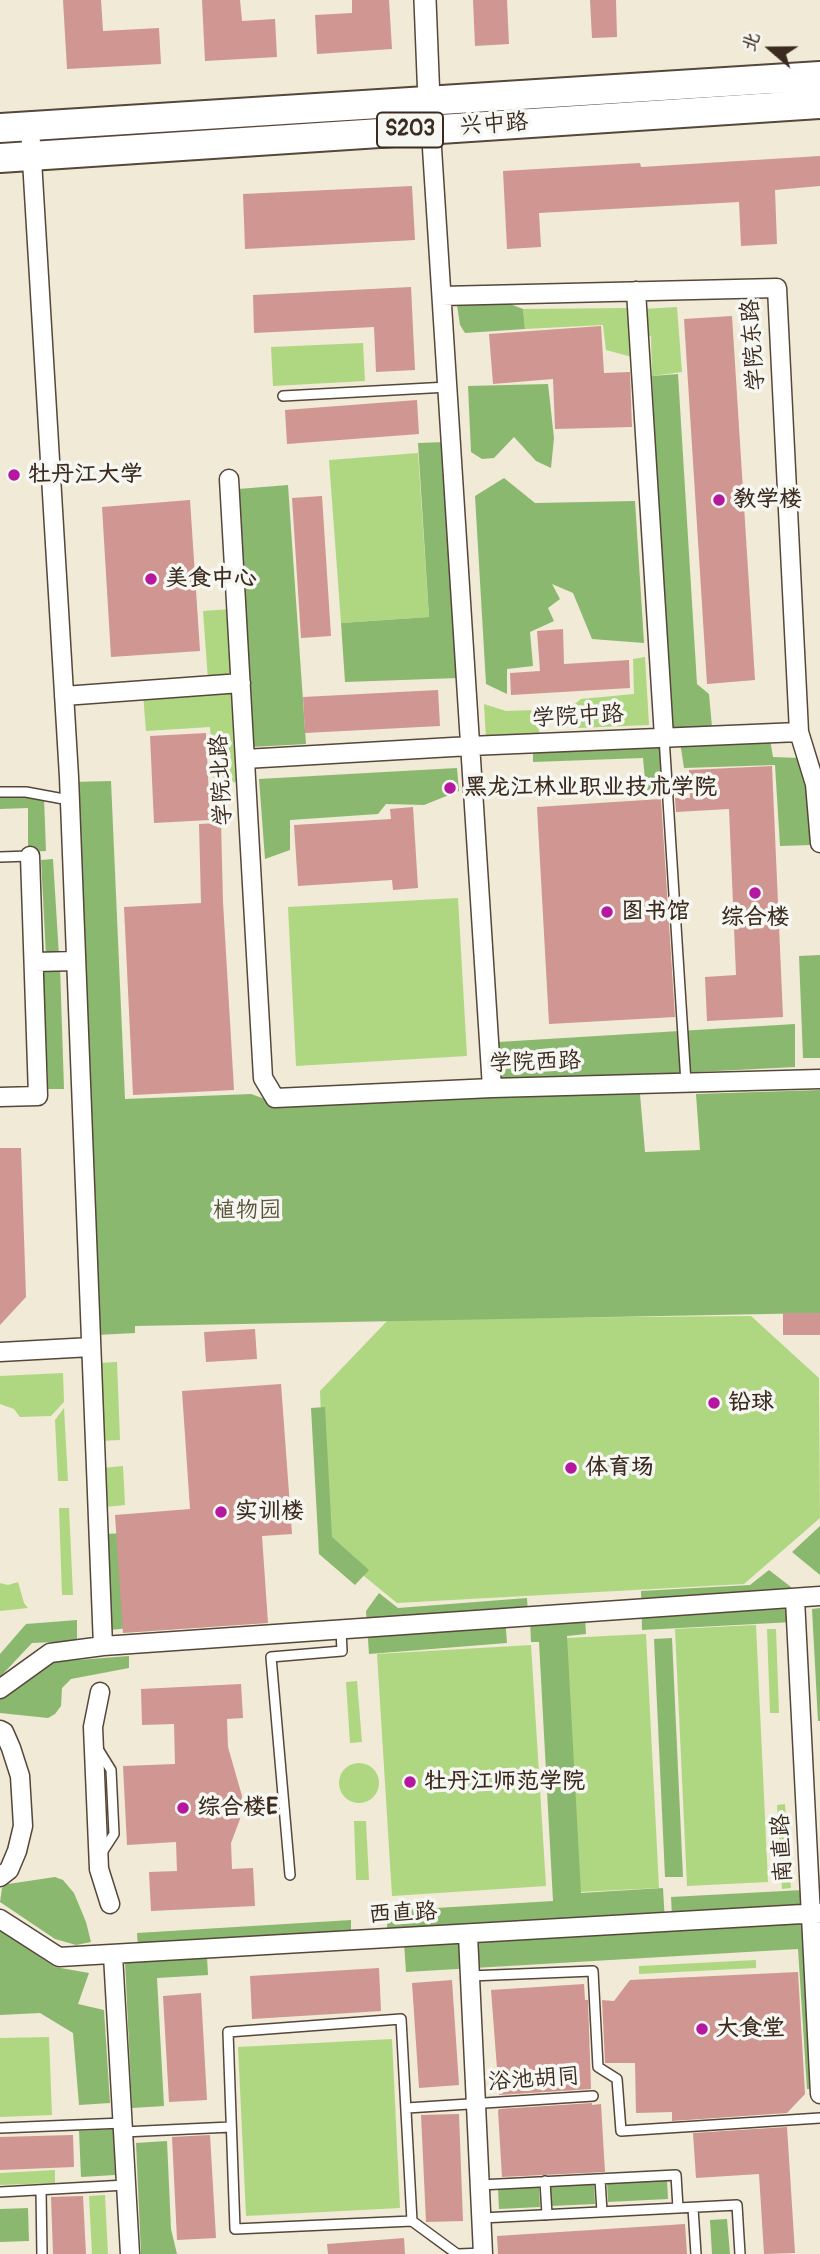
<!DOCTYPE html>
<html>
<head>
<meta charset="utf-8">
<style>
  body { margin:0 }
  #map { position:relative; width:820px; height:2254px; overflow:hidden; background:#f1ead6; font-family:Pangolin,"LXGW WenKai TC",sans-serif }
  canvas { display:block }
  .north { position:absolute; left:736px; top:14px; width:70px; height:70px; -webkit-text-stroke:5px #f6f6f2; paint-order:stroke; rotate:290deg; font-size:19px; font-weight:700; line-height:28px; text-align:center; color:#3b2a1e }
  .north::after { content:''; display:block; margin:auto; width:24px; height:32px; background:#3b2a1e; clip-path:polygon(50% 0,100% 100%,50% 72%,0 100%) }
</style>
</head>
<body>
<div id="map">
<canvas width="820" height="2254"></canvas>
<div class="north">北</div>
</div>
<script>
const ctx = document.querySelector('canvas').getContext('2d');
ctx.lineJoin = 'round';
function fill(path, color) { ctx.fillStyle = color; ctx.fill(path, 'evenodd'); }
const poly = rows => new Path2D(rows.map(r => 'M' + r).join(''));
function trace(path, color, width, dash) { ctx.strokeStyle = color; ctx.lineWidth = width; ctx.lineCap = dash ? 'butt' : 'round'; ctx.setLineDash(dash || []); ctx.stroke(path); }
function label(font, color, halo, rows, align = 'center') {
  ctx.font = font + ' Pangolin,"LXGW WenKai TC",sans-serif'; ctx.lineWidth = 7; ctx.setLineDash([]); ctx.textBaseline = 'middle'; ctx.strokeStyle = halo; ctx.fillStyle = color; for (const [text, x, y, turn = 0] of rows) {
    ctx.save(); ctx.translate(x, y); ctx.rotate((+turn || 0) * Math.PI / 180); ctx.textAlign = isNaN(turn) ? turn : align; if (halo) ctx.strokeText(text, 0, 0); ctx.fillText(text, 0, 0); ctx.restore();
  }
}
const green = poly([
  [677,307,682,372,652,376,651,336,645,335,643,309],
  [629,308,632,357,606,350,603,325,525,329,523,309],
  [363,343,365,381,273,386,271,347],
  [418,453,429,617,341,623,329,460],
  [232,609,236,679,208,680,203,611],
  [645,657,649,725,578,728,571,707,581,699,634,694,633,659],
  [234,689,240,782,214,783,210,727,146,731,143,694],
  [484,704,506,711,534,710,540,735,486,739],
  [458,898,467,1056,296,1066,288,907],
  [751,1316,819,1378,820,1518,744,1584,397,1603,326,1545,320,1391,389,1319],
  [117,1362,120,1440,100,1441,97,1363],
  [63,1373,64,1402,51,1416,20,1417,14,1409,0,1404,0,1376],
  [64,1408,68,1481,58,1481,55,1420],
  [123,1466,125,1505,105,1507,103,1468],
  [59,1508,69,1508,73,1595,62,1595],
  [18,1582,24,1603,28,1608,0,1611,0,1583,8,1585],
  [756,1625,768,1882,687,1886,675,1629],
  [767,1629,776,1629,779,1713,770,1713],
  [646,1634,659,1888,579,1892,566,1638],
  [531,1645,546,1886,392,1896,377,1654],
  [357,1681,362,1742,350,1743,346,1682],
  '339 1783a20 20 0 1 1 40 0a20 20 0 1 1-40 0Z',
  [785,1804,791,1888,782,1889,777,1805],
  [354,1821,366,1821,369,1880,356,1880],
  [756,1960,756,1968,639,1974,639,1966],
  [49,2037,52,2115,0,2117,0,2038],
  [392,2039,400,2208,246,2216,238,2047],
  [55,2170,55,2183,0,2185,0,2173],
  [105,2195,108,2254,92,2254,89,2196]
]);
const forest = poly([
  [510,304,523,309,525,329,465,333,460,325,457,305],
  [678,374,697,684,709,694,712,727,669,729,652,376],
  [548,384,554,438,551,468,536,461,514,437,494,458,482,459,471,452,468,386],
  [446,442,458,678,345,682,341,623,429,617,418,443],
  [504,478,535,503,635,501,644,643,592,639,573,593,552,584,560,599,548,608,554,621,530,632,533,666,507,669,507,694,486,684,475,496],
  [288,485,306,744,252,747,238,489],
  [770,739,773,757,801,758,810,786,812,845,780,846,775,765,684,768,680,742],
  [668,742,672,789,646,790,643,758,533,762,533,748],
  [457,768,459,791,424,805,386,804,378,814,290,820,290,850,265,859,259,779],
  [111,781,125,1099,251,1094,268,1100,640,1094,645,1152,700,1150,696,1094,820,1090,820,1313,135,1326,135,1333,97,1335,73,782],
  [0,796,26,796,44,798,46,851,28,852,28,808,0,809],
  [53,859,59,956,46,956,41,860],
  [820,955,820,1058,803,1058,799,956],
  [60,966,64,1089,48,1089,43,967],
  [795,1024,795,1067,500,1082,498,1042],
  [325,1407,332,1537,369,1570,355,1585,319,1554,311,1408],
  [820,1526,820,1575,792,1552],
  [125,1533,129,1628,110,1630,106,1534],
  [769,1570,791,1587,793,1622,642,1630,641,1591,750,1585],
  [379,1593,398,1608,527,1598,528,1614,505,1616,507,1643,369,1654,366,1611],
  [820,1608,820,1721,818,1721,812,1609],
  [585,1617,586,1634,567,1636,581,1893,663,1888,665,1922,388,1937,386,1911,553,1901,539,1642,531,1642,530,1620],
  [77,1620,77,1641,32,1643,0,1677,0,1654,26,1624],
  [672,1638,683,1877,665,1877,654,1639],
  [129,1656,129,1668,71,1679,62,1688,61,1706,55,1714,48,1718,0,1713,0,1696,52,1662],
  [55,1877,63,1880,74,1893,86,1922,91,1942,76,1945,55,1939,0,1902,2,1888,8,1884],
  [803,1890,804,1910,672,1917,671,1897],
  [351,1920,351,1936,138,1948,137,1933],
  [803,1920,816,2089,807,2089,798,1949,406,1972,404,1943],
  [0,1930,55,1967,89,1973,78,2004,104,2010,110,2103,79,2105,73,2033,40,2013,0,2015],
  [207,1957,208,1975,157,1978,164,2106,132,2108,125,1961],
  [113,2129,115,2175,81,2177,79,2131],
  [167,2141,171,2229,177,2254,141,2254,136,2143],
  [667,2179,668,2199,608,2202,607,2182],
  [594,2183,595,2204,550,2206,549,2186],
  [539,2185,540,2207,499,2209,498,2188],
  [28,2208,29,2241,0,2242,0,2209],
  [727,2219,730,2254,712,2254,710,2220]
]);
const building = poly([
  [63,0,101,0,103,31,159,28,161,64,67,69],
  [202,0,240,0,242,21,275,19,277,57,205,61],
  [352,0,389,0,392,49,317,54,315,15,352,13],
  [473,0,507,0,509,44,475,46],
  [590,0,616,0,617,37,592,38],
  [820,156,820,186,775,190,777,244,741,246,739,202,539,213,541,247,507,249,503,171,640,163,641,167],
  [412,186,415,240,245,249,243,194],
  [411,287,415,370,376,372,374,327,254,333,253,295],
  [732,316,755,680,707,684,684,319],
  [601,326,604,373,630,372,632,427,555,429,553,379,493,384,489,334],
  [417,400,419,434,287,444,285,410],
  [322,496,331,636,301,638,292,498],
  [190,500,200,651,111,657,102,507],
  [563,629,564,664,629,660,630,688,511,695,510,673,540,671,537,631],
  [438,690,440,726,305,733,303,697],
  [206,733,210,820,154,823,150,736],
  [772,766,783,1017,707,1021,705,977,736,975,729,809,676,812,675,798,690,798,689,770],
  [661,799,675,1017,549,1024,537,807],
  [413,807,418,888,393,890,392,880,298,886,294,825,391,819,390,809],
  [221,823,223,902,234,1090,133,1095,124,907,201,903,199,824],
  [0,1148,21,1148,26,1297,0,1325],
  [783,1313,820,1313,820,1335,783,1335],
  [255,1329,257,1359,206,1362,204,1332],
  [281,1384,292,1534,262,1536,268,1623,123,1633,115,1515,190,1509,182,1391],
  [241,1684,243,1718,227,1719,228,1747,242,1796,240,1819,231,1843,232,1869,253,1868,255,1906,151,1911,149,1872,177,1871,176,1842,127,1845,123,1766,175,1764,174,1724,142,1725,141,1689],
  [379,1968,381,2011,252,2019,250,1976],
  [798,1972,805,2094,787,2113,672,2121,672,2112,636,2113,635,2063,605,2063,602,2000,614,2001,630,1980],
  [452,1980,459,2085,419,2088,412,1983],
  [584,1984,585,2000,588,2000,591,2089,499,2095,491,1990],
  [201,1993,207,2100,169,2102,163,1996],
  [592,2103,592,2105,601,2104,605,2172,502,2177,498,2111,499,2109],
  [459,2114,463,2221,426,2222,421,2115],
  [787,2127,795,2253,764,2254,759,2174,696,2178,693,2133],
  [73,2135,74,2167,0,2170,0,2137],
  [210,2135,216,2238,177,2240,172,2137],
  [83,2196,86,2254,53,2254,51,2197],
  [685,2224,687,2254,498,2254,497,2236],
  [404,2238,405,2254,328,2254,327,2244]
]);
const service = poly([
  [283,396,448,387],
  [664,737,686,1083],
  [0,792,26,792,69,800],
  [0,857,30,856],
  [98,1749,111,1770,114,1834,101,1854],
  [290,1875,271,1657,342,1651,341,1630],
  [470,1976,593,1971,598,2067,617,2079,621,2131,820,2118],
  [407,2108,593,2096],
  [0,2128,123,2123],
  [123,2132,231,2127],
  [600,2179,602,2212],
  [545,2181,547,2215],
  [480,2185,676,2175,678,2208],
  [41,2190,42,2254],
  [0,2192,126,2185],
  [693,2208,696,2254],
  [482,2218,737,2205,740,2254],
  [412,2221,235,2229,228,2032,401,2019,412,2221,457,2254],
  [459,2254,483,2253]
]);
const minor = poly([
  [429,101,492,1088],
  [30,127,69,777,103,1646],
  [636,291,664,737],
  [442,296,777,288,799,732],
  [229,479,263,1078,275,1098,492,1088,820,1079],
  [64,696,241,683],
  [245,759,470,746,799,732,815,784,820,843],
  [35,962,76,961],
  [0,1097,38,1096,30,856],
  [0,1352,91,1347],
  [795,1599,820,2094],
  [0,1689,50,1653,103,1646,820,1596],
  [100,1692,93,1727,99,1869,110,1904],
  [0,1730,4,1732,11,1748,20,1776,23,1826,17,1851,9,1870,0,1877],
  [0,1919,59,1957,820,1913],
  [468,1935,483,2254],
  [113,1955,130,2254]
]);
const tertiary = poly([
  [425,0,429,101]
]);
const trunk = poly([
  [0,128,820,76],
  [0,158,820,104]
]);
const markers = [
  [14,475,7,"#b5179e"],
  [719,500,7,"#b5179e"],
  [151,579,7,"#b5179e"],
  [450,788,7,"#b5179e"],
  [755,893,7,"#b5179e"],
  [607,912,7,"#b5179e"],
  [714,1403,7,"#b5179e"],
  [571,1468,7,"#b5179e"],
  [221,1512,7,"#b5179e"],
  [410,1782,7,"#b5179e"],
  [183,1808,7,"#b5179e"],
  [702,2029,7,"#b5179e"]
];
const shields = [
  [410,130,66]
];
const shieldNames = [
  ["S203",410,130]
];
const streetNames = [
  ["兴中路",494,125,-4],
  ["学院东路",754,345,-94],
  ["学院中路",578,717,-3],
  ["学院北路",222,780,-93],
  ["学院西路",535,1063,-2],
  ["南直路",783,1848,-93],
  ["西直路",403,1914,-3],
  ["浴池胡同",534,2080,-4]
];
const poiNames = [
  ["牡丹江大学",28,475],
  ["教学楼",733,500],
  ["美食中心",165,579],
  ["黑龙江林业职业技术学院",464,788],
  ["图书馆",621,912],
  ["综合楼",755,918,"center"],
  ["铅球",728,1403],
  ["体育场",585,1468],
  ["实训楼",235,1512],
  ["牡丹江师范学院",424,1782],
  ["综合楼E",197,1808],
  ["大食堂",716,2029]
];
const parkNames = [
  ["植物园",247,1211]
];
fill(green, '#afd781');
fill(forest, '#8bb86f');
fill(building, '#cf9692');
trace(service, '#56473a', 12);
trace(minor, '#56473a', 21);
trace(tertiary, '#56473a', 24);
trace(trunk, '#56473a', 32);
trace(service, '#fff', 9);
trace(minor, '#fff', 18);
trace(tertiary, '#fff', 21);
trace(trunk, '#fff', 28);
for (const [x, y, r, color] of markers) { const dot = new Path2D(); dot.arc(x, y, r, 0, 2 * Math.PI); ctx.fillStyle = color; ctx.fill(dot); trace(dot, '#f6f6f2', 2.5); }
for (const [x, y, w] of shields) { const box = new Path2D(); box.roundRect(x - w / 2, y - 17.5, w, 35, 5); ctx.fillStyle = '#f6f6f2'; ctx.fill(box); trace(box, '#3b2a1e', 2); }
label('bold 21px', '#3b2a1e', null, shieldNames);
label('23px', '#3b2a1e', '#f6f6f2', streetNames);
label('bold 23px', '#3b2a1e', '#f6f6f2', poiNames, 'left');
label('23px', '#585537', '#f6f6f2', parkNames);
</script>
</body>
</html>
